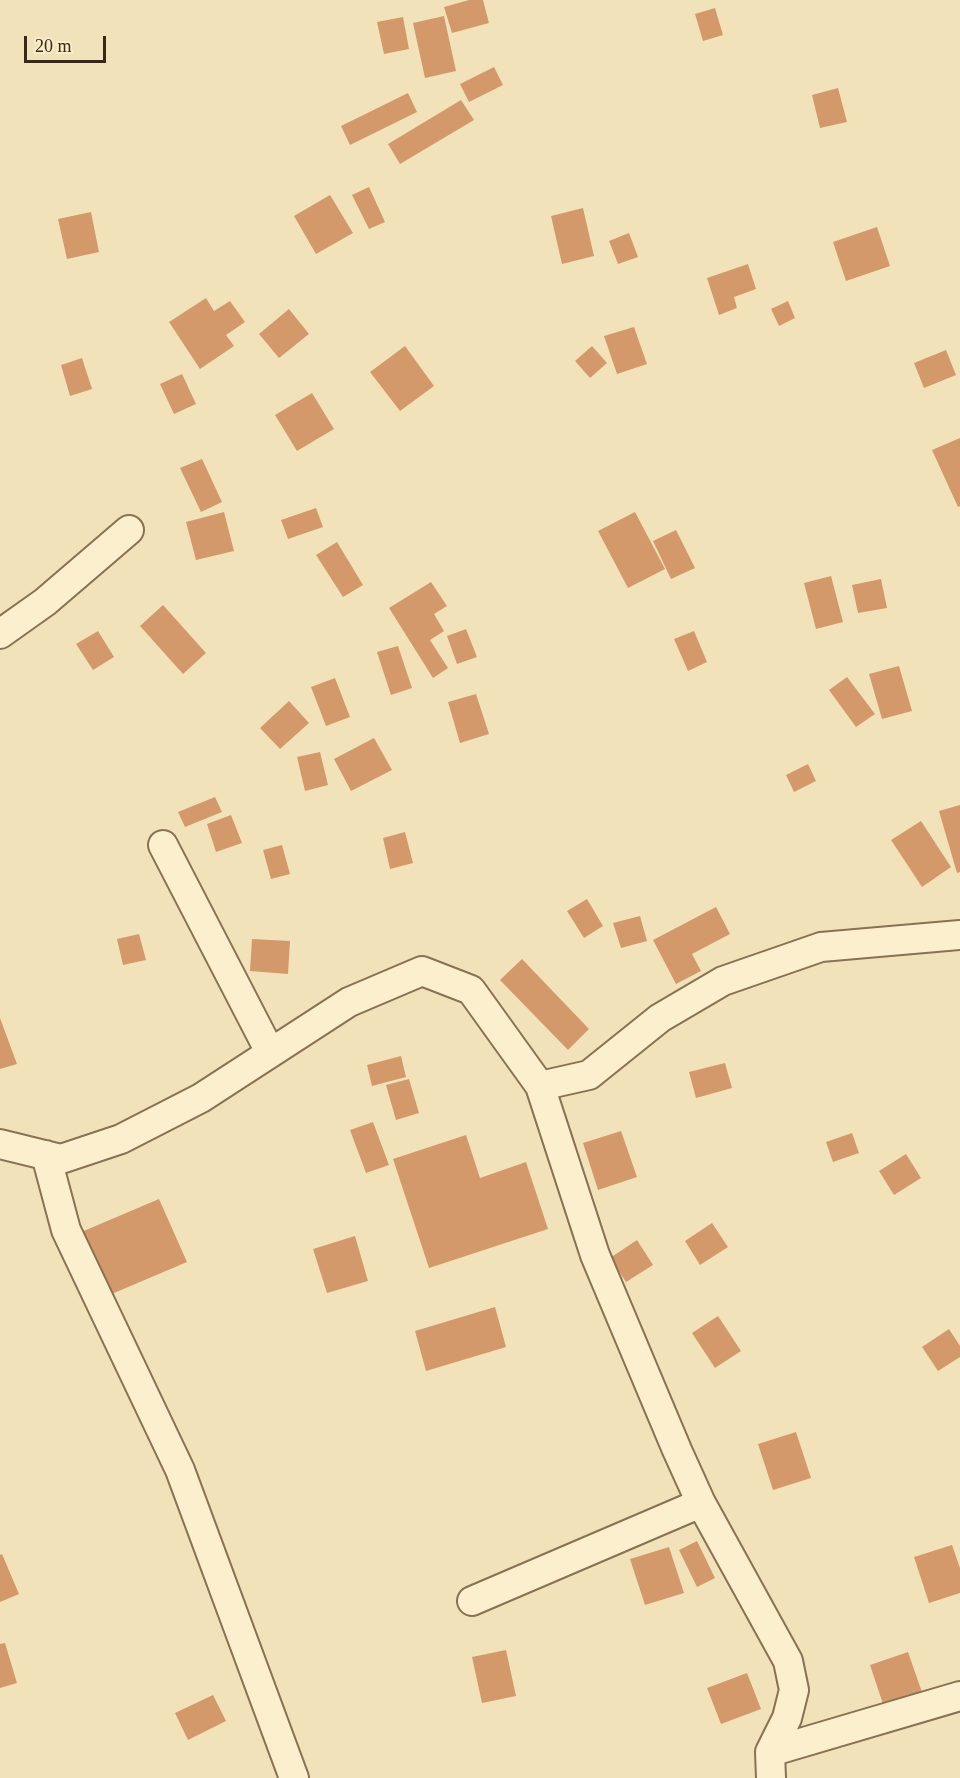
<!DOCTYPE html>
<html>
<head>
<meta charset="utf-8">
<style>
  body { margin:0 }
  #map { position:relative; width:960px; height:1778px; overflow:hidden; background:#f2e2b9; font-family:Georgia,serif }
  canvas { display:block }
  .scale { position:absolute; left:24px; top:36px; width:82px; height:27px; box-sizing:border-box; border:3px solid #372819; border-top:0; padding-left:8px; font-size:18px; line-height:21px; white-space:nowrap; color:#372819; -webkit-text-stroke:4px #f8ecc9; paint-order:stroke }
</style>
</head>
<body>
<div id="map">
<canvas width="960" height="1778"></canvas>
<div class="scale">20 m</div>
</div>
<script>
const ctx = document.querySelector('canvas').getContext('2d');
ctx.lineJoin = 'round';
function fill(path, color) { ctx.fillStyle = color; ctx.fill(path, 'evenodd'); }
const poly = rows => new Path2D(rows.map(r => 'M' + r).join(''));
function trace(path, color, width, dash) { ctx.strokeStyle = color; ctx.lineWidth = width; ctx.lineCap = dash ? 'butt' : 'round'; ctx.setLineDash(dash || []); ctx.stroke(path); }
const building = poly([
  [469,0,483,0,489,23,452,33,444,7],
  [715,8,723,35,703,41,695,14],
  [444,16,456,71,425,78,413,23],
  [403,17,409,49,384,54,377,22],
  [494,67,503,85,469,102,460,84],
  [838,88,847,122,820,128,812,95],
  [408,93,417,112,350,145,341,126],
  [461,100,474,120,400,164,388,144],
  [369,187,385,222,369,229,352,195],
  [330,195,353,233,316,254,294,216],
  [583,208,594,256,562,264,551,216],
  [91,212,99,252,67,259,58,219],
  [877,227,890,266,846,281,833,242],
  [629,233,638,257,618,264,609,241],
  [748,264,756,289,734,297,737,308,719,315,707,278],
  [206,298,214,311,230,301,245,322,226,335,234,346,200,369,169,322],
  [788,301,795,318,779,326,771,309],
  [289,309,309,334,279,358,259,334],
  [634,327,647,364,617,374,604,336],
  [405,346,434,386,400,411,370,372],
  [592,346,607,363,590,378,575,361],
  [946,350,956,375,924,388,914,363],
  [82,358,92,389,70,396,61,365],
  [182,374,196,404,174,414,160,384],
  [312,393,334,429,297,451,275,415],
  [960,438,960,506,958,507,932,450],
  [202,459,222,502,201,512,180,468],
  [316,508,323,527,288,539,281,520],
  [224,512,234,551,196,560,186,522],
  [635,512,665,569,628,588,598,531],
  [676,530,695,568,671,579,653,541],
  [337,542,363,585,343,597,316,555],
  [831,576,843,622,816,629,804,583],
  [881,579,887,608,858,613,852,585],
  [431,582,447,606,434,614,444,631,430,640,448,668,433,678,389,608],
  [163,605,206,653,183,674,140,626],
  [466,629,477,657,457,664,447,636],
  [98,631,114,657,93,670,76,644],
  [694,631,707,662,688,671,674,639],
  [398,646,412,688,391,695,377,652],
  [899,666,912,711,882,719,869,674],
  [847,677,875,714,856,727,829,690],
  [335,678,350,717,326,726,311,687],
  [476,694,489,734,460,743,448,702],
  [289,701,309,723,280,749,260,728],
  [374,738,392,770,351,791,334,759],
  [320,752,328,785,305,791,297,757],
  [808,764,816,781,794,792,786,775],
  [215,797,222,812,185,827,178,812],
  [960,805,960,872,957,873,939,811],
  [231,815,242,843,216,852,207,824],
  [921,821,951,867,922,887,891,840],
  [405,832,413,863,390,869,383,838],
  [282,845,290,874,271,879,263,850],
  [587,899,603,926,584,938,567,911],
  [716,907,730,934,692,954,701,971,676,984,653,940],
  [640,916,647,941,621,948,613,923],
  [139,934,146,960,123,965,117,939],
  [252,939,290,941,288,974,250,971],
  [522,959,589,1029,568,1050,500,980],
  [0,1018,17,1064,0,1069],
  [401,1056,406,1077,372,1086,367,1065],
  [725,1063,732,1088,696,1098,689,1072],
  [409,1079,419,1113,396,1120,386,1085],
  [373,1122,389,1165,366,1173,350,1130],
  [621,1131,637,1177,598,1190,583,1143],
  [852,1133,859,1153,833,1162,826,1142],
  [466,1135,480,1178,526,1162,548,1229,429,1268,393,1159],
  [906,1154,921,1178,894,1195,879,1171],
  [159,1199,187,1262,107,1296,79,1233],
  [712,1223,728,1247,700,1265,685,1241],
  [355,1236,368,1281,327,1293,313,1249],
  [637,1240,653,1265,626,1282,610,1258],
  [495,1307,506,1347,426,1371,415,1331],
  [718,1316,741,1351,715,1368,692,1333],
  [949,1329,960,1346,960,1357,938,1371,922,1347],
  [796,1432,811,1478,773,1490,758,1444],
  [697,1541,715,1578,697,1587,679,1550],
  [952,1545,960,1568,960,1593,929,1603,914,1557],
  [669,1547,684,1593,645,1605,630,1559],
  [2,1554,19,1594,0,1602,0,1555],
  [5,1643,17,1683,0,1688,0,1644],
  [506,1650,516,1696,482,1703,472,1657],
  [908,1652,924,1698,885,1710,870,1665],
  [747,1673,761,1709,721,1724,707,1688],
  [213,1695,226,1721,188,1740,175,1713]
]);
const minor = poly([
  [0,634,45,602,129,530],
  [163,845,270,1052],
  [540,1086,595,1255,677,1450,701,1503,788,1661,794,1690,787,1718,770,1752,771,1778],
  [0,1144,61,1159,121,1139,201,1098,349,1002,422,971,471,990,540,1086,589,1075,660,1018,723,981,821,947,960,935],
  [46,1155,66,1230,180,1470,294,1778],
  [472,1601,701,1503],
  [770,1752,960,1696]
]);
fill(building, '#d4996b');
trace(minor, '#897153', 32);
trace(minor, '#fcefcd', 28);
</script>
</body>
</html>
